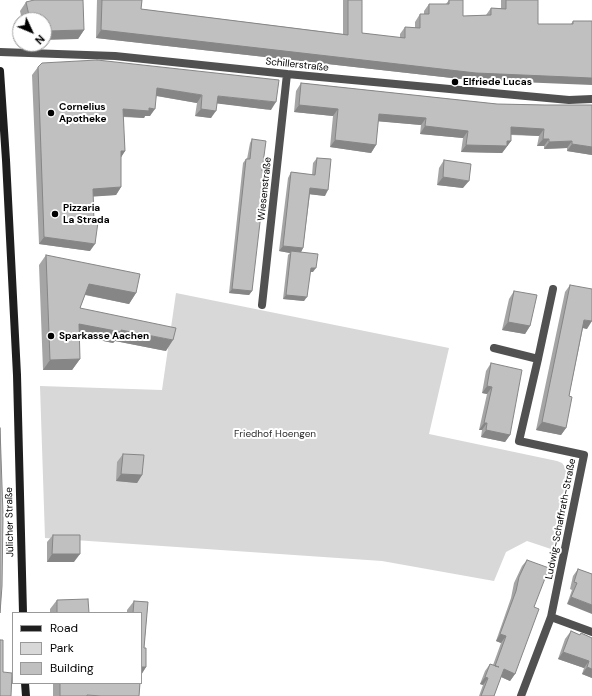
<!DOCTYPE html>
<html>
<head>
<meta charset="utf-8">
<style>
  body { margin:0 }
  #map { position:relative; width:592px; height:696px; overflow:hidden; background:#fff; font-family:"DM Sans",sans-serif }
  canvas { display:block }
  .legend { position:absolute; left:12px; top:612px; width:130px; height:72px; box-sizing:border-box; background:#fff; border:1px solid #999; margin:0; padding:5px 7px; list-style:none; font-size:12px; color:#000 }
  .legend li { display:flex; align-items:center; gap:8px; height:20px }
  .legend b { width:20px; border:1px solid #999 }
  .north { position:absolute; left:12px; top:12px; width:40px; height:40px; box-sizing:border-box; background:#fff; border:1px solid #999; border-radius:50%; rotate:134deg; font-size:11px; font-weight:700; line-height:16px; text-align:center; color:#000 }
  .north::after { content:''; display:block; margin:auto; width:14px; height:18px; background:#000; clip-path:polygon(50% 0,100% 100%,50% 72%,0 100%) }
</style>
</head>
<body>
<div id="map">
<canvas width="592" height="696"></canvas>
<ul class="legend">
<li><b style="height:5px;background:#1e1e1e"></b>Road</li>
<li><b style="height:11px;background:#d8d8d8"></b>Park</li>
<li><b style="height:11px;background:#c0c0c0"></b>Building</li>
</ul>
<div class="north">N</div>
</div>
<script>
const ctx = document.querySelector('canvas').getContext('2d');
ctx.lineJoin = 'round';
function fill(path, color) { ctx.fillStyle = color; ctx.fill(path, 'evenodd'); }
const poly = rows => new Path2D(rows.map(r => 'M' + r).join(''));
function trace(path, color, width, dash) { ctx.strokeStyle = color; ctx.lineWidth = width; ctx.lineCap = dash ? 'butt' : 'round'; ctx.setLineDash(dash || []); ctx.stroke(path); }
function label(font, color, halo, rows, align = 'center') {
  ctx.font = font + ' "DM Sans",sans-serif'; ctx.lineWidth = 4; ctx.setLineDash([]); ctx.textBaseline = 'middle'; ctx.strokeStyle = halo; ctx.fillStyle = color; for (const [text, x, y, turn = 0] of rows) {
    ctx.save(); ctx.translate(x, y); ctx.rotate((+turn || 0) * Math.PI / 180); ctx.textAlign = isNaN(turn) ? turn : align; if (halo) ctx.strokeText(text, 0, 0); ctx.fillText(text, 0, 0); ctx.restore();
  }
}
const green = poly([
  [176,293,449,348,429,434,557,461,562,463,568,471,569,477,554,550,527,541,506,552,494,581,382,561,45,538,40,386,162,390]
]);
const street = poly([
  [0,52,115,56,287,74,569,100,592,99],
  [262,305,287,74],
  [494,348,538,359,553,289],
  [551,617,592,632],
  [521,696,551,617,584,455,519,441,538,359]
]);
const secondary = poly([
  [0,71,6,160,17,375,23,613],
  [25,683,26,696]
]);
const wall = poly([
  [97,0,142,0,141,9,343,34,343,0,362,0,362,33,400,38,400,34,405,27,415,28,415,22,420,14,424,14,424,11,429,4,446,4,449,0,463,0,463,16,486,15,491,8,501,8,501,0,538,0,538,24,571,24,573,21,592,21,470,80,96,38],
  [26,2,84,30,78,39,44,20,22,20,20,11],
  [42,63,271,110,217,103,211,118,195,116,197,103,156,96,150,116,145,116,144,118,123,117,125,151,121,157,121,187,116,195,93,196,90,251,39,244,32,75,38,67],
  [301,83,497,104,545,105,592,105,592,155,567,151,567,148,544,149,544,146,537,146,539,136,511,135,511,141,502,153,461,152,463,138,420,134,421,125,378,121,376,145,371,153,330,147,333,116,294,112,296,91],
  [252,139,262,171,252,291,249,295,229,293,243,163,246,159,247,159,250,143],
  [317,158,325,196,310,194,303,248,301,252,313,272,310,272,304,301,283,299,288,255,290,253,279,251,288,178,291,172,312,175,313,163],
  [444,160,463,188,437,185,439,168],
  [46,255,136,293,129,304,85,295,80,308,166,351,115,341,113,343,79,336,80,359,72,370,43,370,39,265],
  [570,285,587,329,583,328,569,396,566,428,561,435,536,430,565,292],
  [514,291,530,326,525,334,502,330,509,299],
  [491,363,510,435,505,442,481,437,482,430,479,430,487,394,482,393,486,371],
  [123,454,142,475,137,483,116,481,117,462],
  [53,535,74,562,47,562,47,542],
  [527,560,534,607,515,674,510,681,501,677,494,696,479,696,483,685,480,684,485,671,490,664,493,665,501,643,496,641,511,598,514,583,522,566],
  [578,569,592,574,567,604,572,590,570,589,573,576],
  [57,600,89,613,50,613,50,609],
  [134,601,148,602,144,648,146,648,146,667,141,675,141,613,127,613,127,610],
  [571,631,580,635,592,638,592,678,582,674,584,668,558,659,565,639],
  [53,683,140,683,139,696,53,696]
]);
const shadedWall = poly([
  [84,30,78,39,44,40,44,31],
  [101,30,592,78,592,85,470,80,96,38],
  [157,88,202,95,197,103,152,95],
  [218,96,276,102,271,110,213,103],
  [299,105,338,109,333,116,294,112],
  [149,108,155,109,150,116,145,116,144,118,118,116,123,109],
  [201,109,216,111,211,118,195,116],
  [379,114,426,118,421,125,374,121],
  [425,126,468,131,463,138,420,134],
  [511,127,544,129,539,136,506,134],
  [543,139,549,139,544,146,537,146],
  [335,140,376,145,371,153,330,147],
  [507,141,511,141,502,153,461,152,466,145],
  [572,141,567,148,544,149,549,142],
  [572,144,592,147,592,155,567,151],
  [121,151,125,151,120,159],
  [443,177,469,181,463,188,437,185],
  [121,187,116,195,88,197,93,189],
  [310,188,328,190,325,196,307,194],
  [44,237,95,244,90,251,39,244],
  [283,246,303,248,300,254,291,251,290,253,279,251],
  [311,268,316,268,313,272,308,272],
  [89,284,136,293,129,304,82,294],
  [232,289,252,291,249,295,229,293],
  [286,295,307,297,304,301,283,299],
  [584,320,592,321,587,329,579,327],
  [508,322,530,326,525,334,502,330],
  [79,324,121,330,173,340,166,351,115,341,113,343,71,334],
  [80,359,72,370,43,370,50,360],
  [487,386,492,387,487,394,482,393],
  [542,422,566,428,561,435,536,430],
  [484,423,487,423,482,430,479,430],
  [486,430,510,435,505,442,481,437],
  [121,474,142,475,137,483,116,481],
  [52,554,80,554,74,562,47,562],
  [571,597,592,605,592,614,567,604],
  [500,634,506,636,501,643,496,641],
  [563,652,589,661,584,668,558,659],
  [141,667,146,667,141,675],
  [587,667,592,669,592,678,582,674],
  [504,669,515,674,510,681,499,676],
  [485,677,488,678,483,685,480,684]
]);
const building = poly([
  [34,0,83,0,84,30,44,31,44,20,30,20,26,2,34,0],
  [102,0,142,0,141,9,348,35,348,0,362,0,362,33,405,38,405,27,420,28,420,14,429,14,429,4,449,4,449,0,463,0,463,16,491,15,491,8,506,9,506,0,538,0,538,24,573,24,573,21,592,21,592,78,476,73,101,30,102,0],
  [97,60,279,80,276,102,218,96,216,111,201,109,202,95,157,88,155,109,149,108,149,111,123,109,125,151,121,151,121,187,93,189,94,222,98,222,95,244,44,237,38,67,42,63,97,60],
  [301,83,497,104,545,105,592,105,592,147,572,144,572,141,549,142,549,139,543,139,544,129,511,127,511,141,507,141,507,146,466,145,468,131,425,126,426,118,379,114,376,145,335,140,338,109,299,105,301,83],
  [252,139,266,141,262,171,266,171,252,291,232,289,246,159,250,159,252,139],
  [317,158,331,159,328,190,310,188,303,248,283,246,291,172,315,175,317,158],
  [444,160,471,164,469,181,443,177,444,160],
  [291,251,318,254,316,268,311,268,307,297,286,295,291,251],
  [46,255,140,274,136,293,89,284,80,308,176,328,173,340,121,330,121,332,79,324,80,359,50,360,46,255],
  [570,285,592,289,592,321,584,320,569,396,572,397,566,428,542,422,570,285],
  [514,291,537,295,530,326,508,322,514,291],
  [491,363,522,370,510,435,486,430,487,423,484,423,492,387,487,386,491,363],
  [0,428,3,515,2,586,0,613,0,428],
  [123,454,144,455,142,475,121,474,123,454],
  [53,535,80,535,80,554,52,554,53,535],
  [527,560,549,568,534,607,539,609,515,674,504,669,494,696,481,696,488,678,485,677,490,664,499,667,495,666,506,636,500,634,516,591,519,577,527,560],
  [578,569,592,574,592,605,571,597,577,583,574,582,578,569],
  [88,599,89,613,57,613,57,600,88,599],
  [134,601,148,602,144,648,146,648,146,667,141,667,141,613,133,613,134,601],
  [571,631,580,635,581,633,592,638,592,669,587,667,589,661,563,652,571,631],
  [0,640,3,640,3,672,12,673,11,696,0,696,0,640],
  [60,683,140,683,139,696,101,696,87,695,87,696,60,696,60,683]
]);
const markers = [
  [455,82,4,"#000"],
  [51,113,4,"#000"],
  [55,214,4,"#000"],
  [51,336,4,"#000"]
];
const streetNames = [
  ["Schillerstraße",297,65,6],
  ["Wiesenstraße",265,189,-84],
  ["Ludwig-Schaffrath-Straße",561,519,-79],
  ["Jülicher Straße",10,522,-91]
];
const poiNames = [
  ["Elfriede Lucas",463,82],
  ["Cornelius",59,107],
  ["Apotheke",59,119],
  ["Pizzaria",63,208],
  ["La Strada",63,220],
  ["Sparkasse Aachen",59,336]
];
const parkNames = [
  ["Friedhof Hoengen",275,434]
];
fill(green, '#d8d8d8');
trace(street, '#515151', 8);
trace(secondary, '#1e1e1e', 8);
fill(wall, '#a5a5a5');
fill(shadedWall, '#868686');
fill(building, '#c0c0c0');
trace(building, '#868686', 1);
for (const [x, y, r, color] of markers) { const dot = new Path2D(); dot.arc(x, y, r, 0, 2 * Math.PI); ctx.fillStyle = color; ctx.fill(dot); trace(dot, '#fff', 1.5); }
label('10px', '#000', '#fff', streetNames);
label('bold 10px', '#000', '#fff', poiNames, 'left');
label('10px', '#2f2f2f', '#fff', parkNames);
</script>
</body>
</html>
